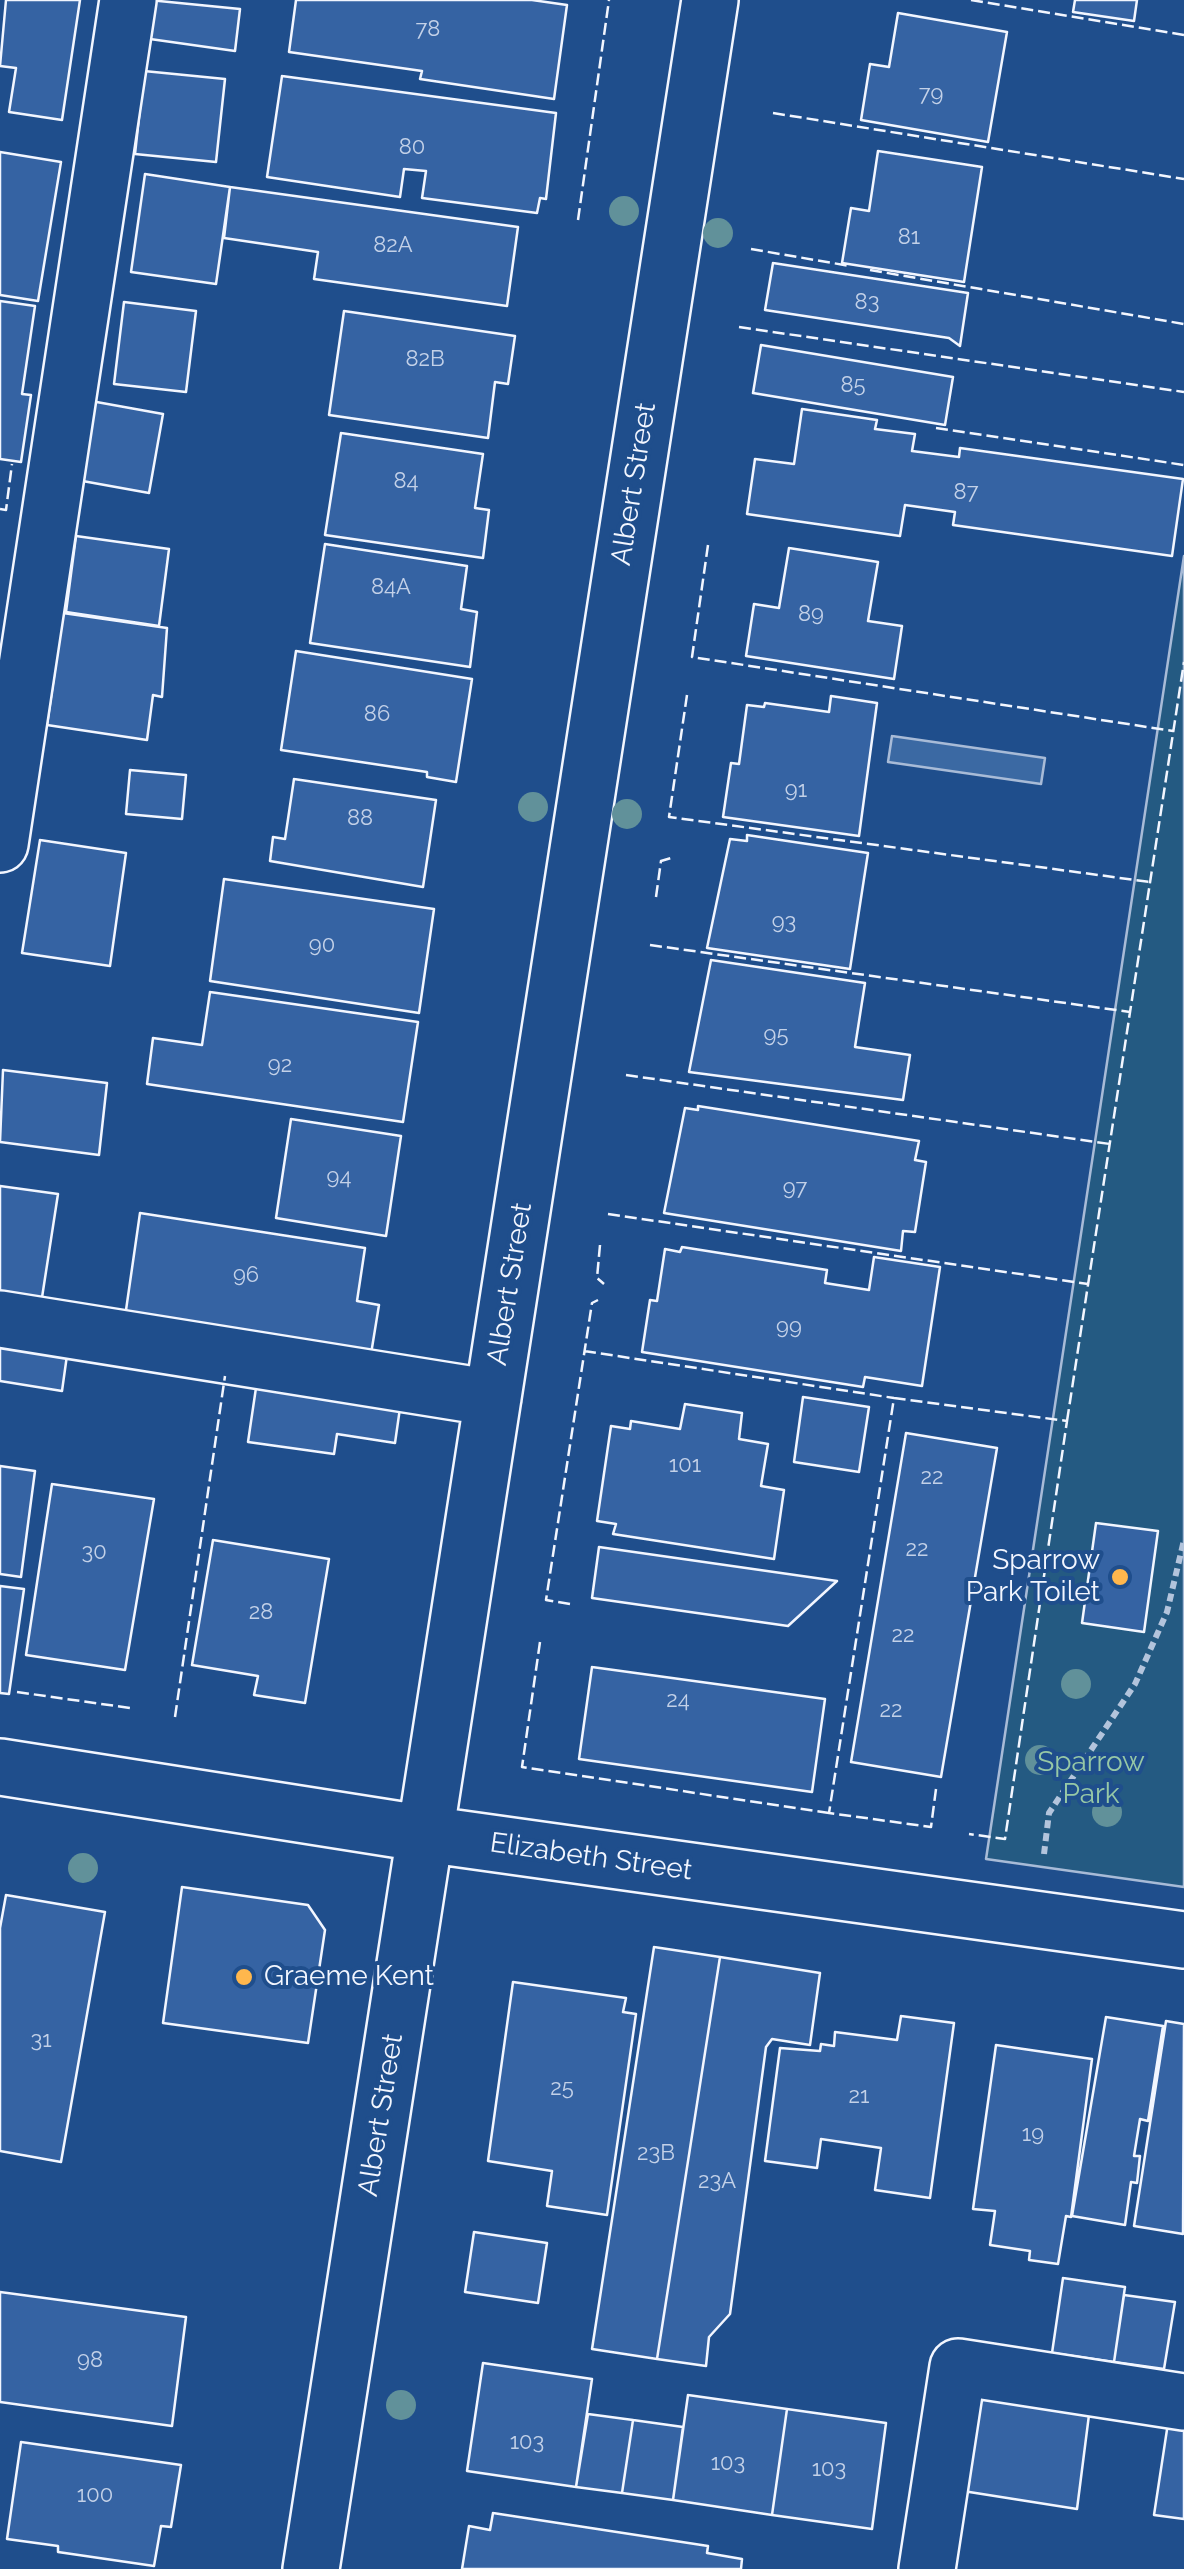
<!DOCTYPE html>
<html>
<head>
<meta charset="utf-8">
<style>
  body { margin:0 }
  canvas { display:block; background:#1f4e8c }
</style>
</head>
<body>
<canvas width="1184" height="2569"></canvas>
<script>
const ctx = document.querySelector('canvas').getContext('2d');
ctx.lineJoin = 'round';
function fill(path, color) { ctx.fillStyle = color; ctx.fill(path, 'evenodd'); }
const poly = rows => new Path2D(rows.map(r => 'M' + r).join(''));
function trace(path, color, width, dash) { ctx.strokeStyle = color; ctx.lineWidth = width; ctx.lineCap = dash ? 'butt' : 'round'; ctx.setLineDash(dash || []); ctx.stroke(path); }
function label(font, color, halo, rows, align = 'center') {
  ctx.font = font + ' Raleway,sans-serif'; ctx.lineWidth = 8; ctx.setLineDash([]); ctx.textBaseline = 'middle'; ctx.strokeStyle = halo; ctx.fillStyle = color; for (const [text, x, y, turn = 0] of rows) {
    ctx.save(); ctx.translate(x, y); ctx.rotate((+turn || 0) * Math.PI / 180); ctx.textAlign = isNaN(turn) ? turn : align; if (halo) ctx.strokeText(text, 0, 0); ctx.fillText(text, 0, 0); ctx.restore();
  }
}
const green = poly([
  [1184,556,1184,1887,986,1859,1184,556]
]);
const water = poly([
  [892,736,1045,758,1041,784,888,762,892,736]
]);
const building = poly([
  [6,0,80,0,62,120,9,112,16,68,0,66,6,0],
  [149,0,240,9,235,51,143,38,149,0],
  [296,0,532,0,567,5,554,99,420,79,422,71,289,52,296,0],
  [1075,0,1137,0,1134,21,1073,12,1075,0],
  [898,13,1007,32,988,142,861,120,870,64,889,67,898,13],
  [144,71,225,79,216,162,135,154,144,71],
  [282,76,556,113,546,199,540,198,537,213,422,198,426,171,404,169,400,197,267,177,282,76],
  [878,151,982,167,964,282,842,263,851,208,869,211,878,151],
  [0,152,61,162,38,301,0,295,0,152],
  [145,174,230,187,216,284,131,272,145,174],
  [230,187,518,227,507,306,314,279,318,252,224,238,230,187],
  [773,263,968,293,960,346,949,338,765,310,773,263],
  [0,301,35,306,22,394,31,395,21,462,0,459,0,301],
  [124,302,196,311,186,392,114,384,124,302],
  [344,311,515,336,508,384,495,382,488,438,329,415,344,311],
  [761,345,953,377,945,425,753,393,761,345],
  [91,401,163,414,149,493,77,480,91,401],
  [802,409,877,420,875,429,915,434,912,451,959,457,960,448,1183,479,1172,556,953,525,955,512,905,505,900,536,747,514,755,459,794,464,802,409],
  [341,433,483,454,475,508,489,510,483,558,325,535,341,433],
  [76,536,169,549,159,626,66,612,76,536],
  [325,544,467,566,461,609,477,612,470,667,310,643,325,544],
  [789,548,878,562,868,621,902,626,894,679,746,656,754,604,779,608,789,548],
  [63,613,167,628,162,697,153,695,147,740,47,725,63,613],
  [296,651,472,679,456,782,427,777,427,772,281,750,296,651],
  [831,696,877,703,859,836,723,817,731,763,739,764,747,705,764,707,765,703,829,712,831,696],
  [130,770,186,775,182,819,126,814,130,770],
  [294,779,436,800,423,887,270,861,273,837,285,839,294,779],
  [747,835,868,853,850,969,707,948,730,839,747,841,747,835],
  [40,840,126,853,110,966,22,953,40,840],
  [224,879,434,909,419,1013,210,981,224,879],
  [711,960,865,983,855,1047,910,1055,903,1100,689,1072,711,960],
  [210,992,418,1022,403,1122,147,1084,153,1038,202,1045,210,992],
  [3,1070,107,1083,99,1155,0,1142,3,1070],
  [698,1106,919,1141,915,1160,926,1162,915,1232,903,1231,901,1251,664,1213,685,1108,698,1110,698,1106],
  [291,1119,401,1136,386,1236,276,1218,291,1119],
  [0,1186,58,1194,41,1304,0,1298,0,1186],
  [140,1213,365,1248,357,1301,379,1305,371,1354,125,1317,140,1213],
  [682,1247,827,1270,825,1283,869,1290,874,1257,940,1267,922,1386,865,1377,863,1387,642,1352,650,1300,657,1301,665,1249,680,1252,682,1247],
  [0,1338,68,1348,62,1391,0,1381,0,1338],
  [257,1381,401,1401,395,1443,337,1434,334,1454,248,1442,257,1381],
  [803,1397,869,1407,859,1472,794,1462,803,1397],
  [685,1404,742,1413,739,1439,768,1444,761,1486,784,1490,774,1559,613,1534,616,1524,597,1521,611,1426,630,1429,631,1421,680,1429,685,1404],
  [906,1433,997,1448,941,1777,851,1762,906,1433],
  [0,1466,35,1471,21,1577,0,1574,0,1466],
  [52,1484,154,1499,125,1670,26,1655,52,1484],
  [1096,1523,1158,1531,1144,1632,1082,1623,1096,1523],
  [213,1540,329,1559,305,1703,254,1695,258,1676,192,1665,213,1540],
  [599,1547,837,1581,788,1626,592,1598,599,1547],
  [0,1586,24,1589,9,1694,0,1693,0,1586],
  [592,1667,825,1699,812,1792,579,1759,592,1667],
  [182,1887,308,1905,325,1930,308,2043,163,2023,182,1887],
  [6,1895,105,1912,61,2162,0,2151,0,1928,6,1895],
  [654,1947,720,1957,657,2359,592,2349,654,1947],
  [720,1957,820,1973,810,2045,772,2039,766,2047,730,2314,709,2337,706,2366,657,2359,720,1957],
  [513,1982,626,1998,623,2012,636,2014,607,2215,547,2206,552,2171,488,2161,513,1982],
  [901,2016,954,2023,930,2198,875,2190,881,2148,821,2139,817,2168,765,2161,780,2048,820,2051,821,2044,834,2046,835,2032,897,2040,901,2016],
  [1106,2017,1163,2026,1148,2121,1140,2119,1134,2156,1140,2156,1137,2183,1131,2182,1125,2225,1072,2216,1106,2017],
  [1166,2021,1184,2024,1183,2234,1134,2226,1166,2021],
  [996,2045,1092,2059,1071,2217,1066,2216,1058,2264,1029,2260,1030,2251,990,2245,995,2211,973,2209,996,2045],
  [474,2232,547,2243,538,2303,465,2292,474,2232],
  [1063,2278,1125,2287,1114,2362,1052,2353,1063,2278],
  [0,2292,186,2317,172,2426,0,2402,0,2292],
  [1124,2295,1175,2302,1164,2369,1114,2362,1124,2295],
  [483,2363,592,2379,576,2487,467,2471,483,2363],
  [976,2392,1090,2407,1077,2509,963,2491,976,2392],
  [688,2395,787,2409,772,2515,673,2500,688,2395],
  [787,2409,886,2423,872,2529,772,2515,787,2409],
  [588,2414,633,2420,622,2493,576,2487,588,2414],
  [633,2420,683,2427,673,2500,622,2493,633,2420],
  [1168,2423,1184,2425,1184,2519,1154,2515,1168,2423],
  [21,2442,181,2465,171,2527,161,2526,154,2566,58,2552,58,2546,7,2539,21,2442],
  [493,2513,708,2546,707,2553,742,2559,741,2569,462,2569,469,2526,490,2530,493,2513]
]);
const path = poly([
  [1044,1854,1049,1813,1135,1684,1167,1612,1184,1540]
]);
const minor = poly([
  [0,844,128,0],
  [0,1319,493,1398],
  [0,1767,426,1834,1184,1940],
  [311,2569,710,0],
  [927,2569,958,2367,1184,2402]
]);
const fence = poly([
  [971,0,1184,35],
  [773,113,1184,179],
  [578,220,609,0],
  [751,249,850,266],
  [870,270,1184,324],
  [739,327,1184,392],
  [936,428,1184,465],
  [0,509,6,510,12,464],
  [708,545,692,657,1173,731],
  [687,695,669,817,1150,882],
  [656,897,661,861,671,858],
  [650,945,1130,1012],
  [626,1075,1110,1144],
  [608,1214,1088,1284],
  [600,1245,597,1278,604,1284],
  [584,1351,894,1398],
  [1067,1421,1184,662],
  [570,1604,546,1600,592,1303,598,1300],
  [540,1642,522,1767,829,1813],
  [17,1692,130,1708],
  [175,1717,225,1376],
  [936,1789,931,1827,829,1813,894,1398,1067,1421,1005,1839,969,1834]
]);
const trees = [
  [624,211],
  [718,233],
  [533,807],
  [627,814],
  [1076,1684],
  [1040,1760],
  [1107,1812],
  [83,1868],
  [401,2405]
];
const markers = [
  [1120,1577,10,"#ffb74d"],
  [244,1977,10,"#ffb74d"]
];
const numberNames = [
  ["78",428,29],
  ["79",931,94],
  ["80",412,147],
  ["81",909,237],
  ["82A",393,245],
  ["83",867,302],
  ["82B",425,359],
  ["85",853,385],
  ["84",406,481],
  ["87",966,492],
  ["84A",391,587],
  ["89",811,614],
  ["86",377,714],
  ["91",796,790],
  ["88",360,818],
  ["93",784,922],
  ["90",322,945],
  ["95",776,1035],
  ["92",280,1065],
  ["94",339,1177],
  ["97",795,1188],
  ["96",246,1275],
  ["99",789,1327],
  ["101",685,1465],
  ["22",932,1477],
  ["22",917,1549],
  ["30",94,1552],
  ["28",261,1612],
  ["22",903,1635],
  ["24",678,1700],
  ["22",891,1710],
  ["31",41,2040],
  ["25",562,2088],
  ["21",859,2096],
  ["19",1033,2134],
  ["23B",656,2153],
  ["23A",717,2181],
  ["98",90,2360],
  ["103",527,2442],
  ["103",728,2463],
  ["103",829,2469],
  ["100",95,2495]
];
const streetNames = [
  ["Albert Street",634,484,-81],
  ["Albert Street",510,1284,-81],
  ["Elizabeth Street",591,1857,8],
  ["Albert Street",381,2115,-81]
];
const poiNames = [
  ["Sparrow",1100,1561],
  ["Park Toilet",1100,1593],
  ["Graeme Kent",264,1977,"left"]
];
const parkNames = [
  ["Sparrow",1091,1763],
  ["Park",1091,1795]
];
fill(green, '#245a82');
trace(green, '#a8bbd7', 2.5);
fill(water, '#3b69a3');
trace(water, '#a8bbd7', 2.5);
fill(building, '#3563a3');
trace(building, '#f2f6ff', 2.5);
trace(minor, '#f2f6ff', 60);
trace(path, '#b3c4dc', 6, [8, 5]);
trace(minor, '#1f4e8c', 55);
trace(fence, '#f2f6ff', 2.5, [12, 5]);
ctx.fillStyle = '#61919a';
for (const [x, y] of trees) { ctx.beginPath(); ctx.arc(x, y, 15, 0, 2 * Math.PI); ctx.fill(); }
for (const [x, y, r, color] of markers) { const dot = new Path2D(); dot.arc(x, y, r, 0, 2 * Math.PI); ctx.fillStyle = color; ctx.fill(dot); trace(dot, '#1f4e8c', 4); }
label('22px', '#c3d1e8', null, numberNames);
label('28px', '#f2f6ff', '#1f4e8c', streetNames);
label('28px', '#f2f6ff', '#1f4e8c', poiNames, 'right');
label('28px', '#97c8a6', '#1f4e8c', parkNames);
</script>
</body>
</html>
